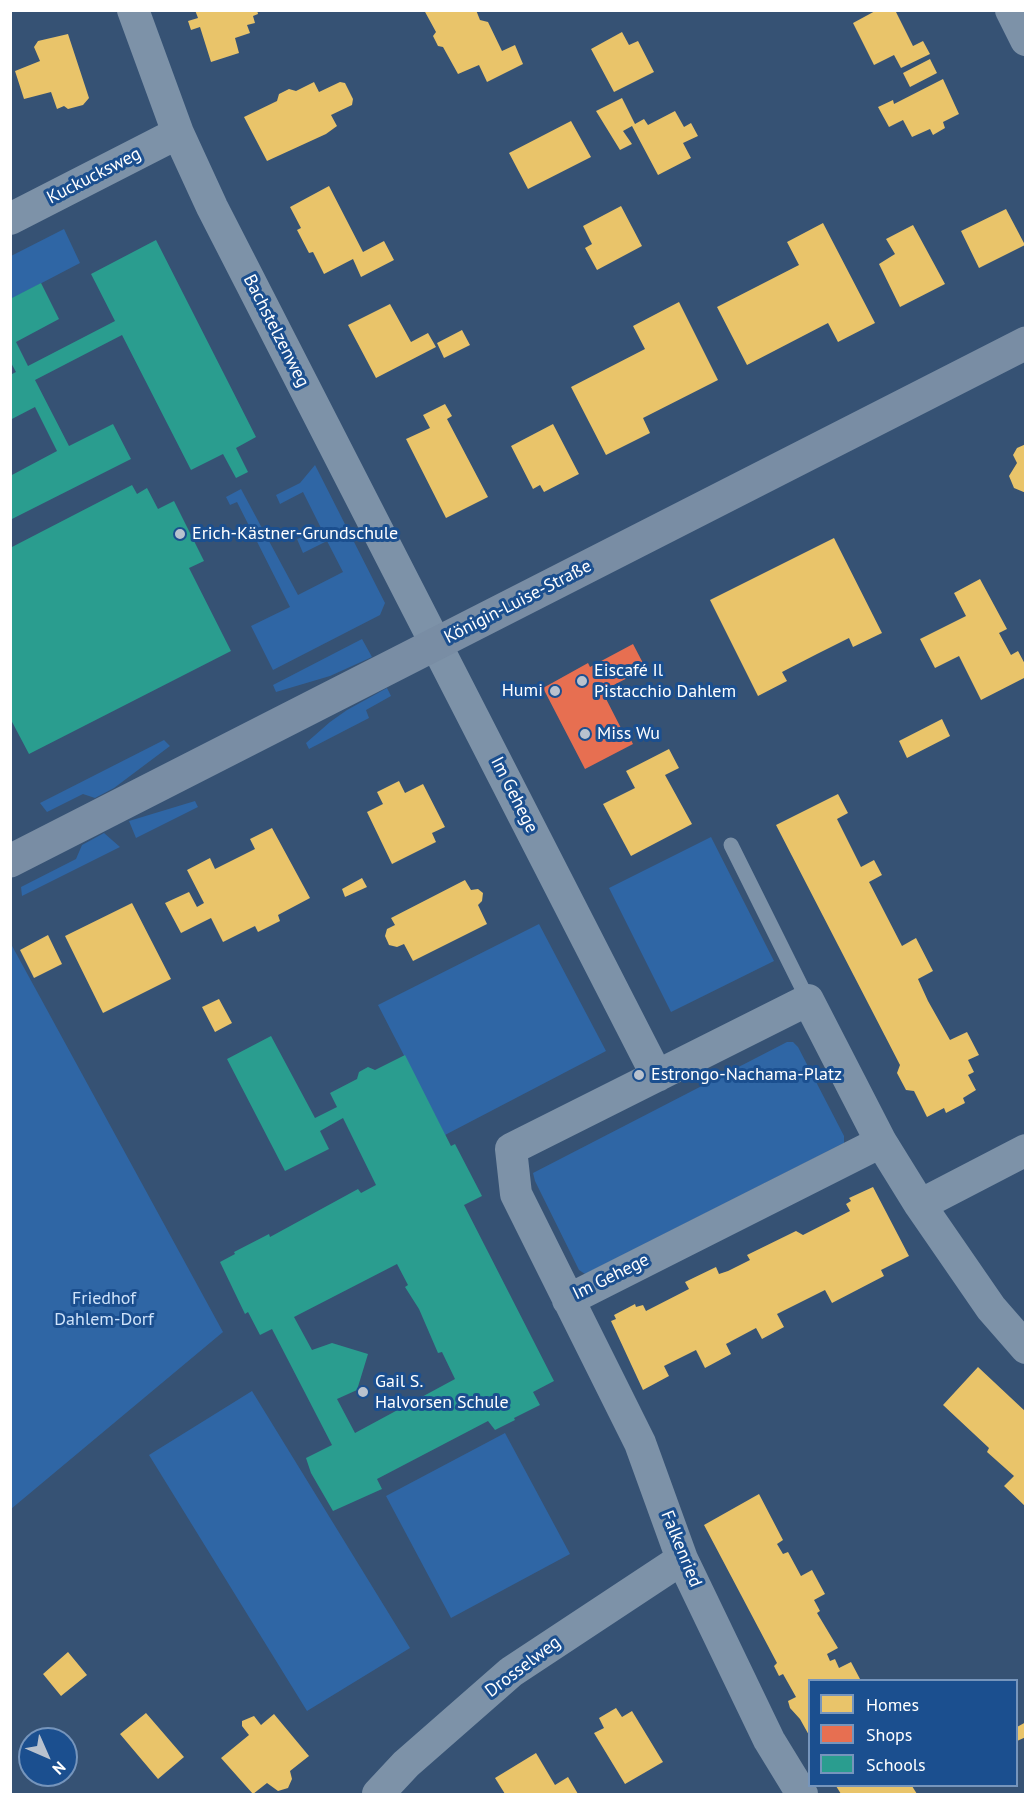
<!DOCTYPE html>
<html>
<head>
<meta charset="utf-8">
<style>
  body { margin:0 }
  #map { position:relative; width:1036px; height:1805px; overflow:hidden; background:#365274; font-family:"PT Sans",sans-serif }
  canvas { display:block }
  .frame { position:absolute; inset:0; border:12px solid #fff; pointer-events:none }
  .legend { position:absolute; left:808px; top:1679px; width:210px; height:108px; box-sizing:border-box; background:#1b4f8f; border:2px solid #7695bc; margin:0; padding:8px 10px; list-style:none; font-size:18px; color:#fff }
  .legend li { display:flex; align-items:center; gap:12px; height:30px }
  .legend b { width:30px; border:2px solid #7695bc }
  .north { position:absolute; left:18px; top:1727px; width:60px; height:60px; box-sizing:border-box; background:#1b4f8f; border:2px solid #7695bc; border-radius:50%; rotate:135deg; font-size:16px; font-weight:700; line-height:24px; text-align:center; color:#fff }
  .north::after { content:''; display:block; margin:auto; width:21px; height:27px; background:#b9c2ce; clip-path:polygon(50% 0,100% 100%,50% 72%,0 100%) }
</style>
</head>
<body>
<div id="map">
<canvas width="1036" height="1805"></canvas>
<div class="frame"></div>
<ul class="legend">
<li><b style="height:16px;background:#e9c46a"></b>Homes</li>
<li><b style="height:16px;background:#e76f51"></b>Shops</li>
<li><b style="height:16px;background:#2a9d8f"></b>Schools</li>
</ul>
<div class="north">N</div>
</div>
<script>
const ctx = document.querySelector('canvas').getContext('2d');
ctx.lineJoin = 'round';
function fill(path, color) { ctx.fillStyle = color; ctx.fill(path, 'evenodd'); }
const poly = rows => new Path2D(rows.map(r => 'M' + r).join(''));
function trace(path, color, width, dash) { ctx.strokeStyle = color; ctx.lineWidth = width; ctx.lineCap = dash ? 'butt' : 'round'; ctx.setLineDash(dash || []); ctx.stroke(path); }
function label(font, color, halo, rows, align = 'center') {
  ctx.font = font + ' "PT Sans",sans-serif'; ctx.lineWidth = 6; ctx.setLineDash([]); ctx.textBaseline = 'middle'; ctx.strokeStyle = halo; ctx.fillStyle = color; for (const [text, x, y, turn = 0] of rows) {
    ctx.save(); ctx.translate(x, y); ctx.rotate((+turn || 0) * Math.PI / 180); ctx.textAlign = isNaN(turn) ? turn : align; if (halo) ctx.strokeText(text, 0, 0); ctx.fillText(text, 0, 0); ctx.restore();
  }
}
const green = poly([
  [64,229,80,263,11,299,11,256],
  [315,465,385,603,380,615,273,670,251,626,290,607,237,502,230,505,226,497,241,489,298,595,343,572,327,541,303,553,297,539,321,528,303,492,280,504,276,495,300,483],
  [362,639,372,657,330,676,276,692,273,685],
  [387,688,391,696,366,710,369,718,309,749,306,743,330,722,347,710],
  [164,740,170,746,114,788,95,798,83,794,47,812,40,803],
  [195,801,198,807,136,838,129,821],
  [104,833,120,847,22,896,21,887,76,859,82,845],
  [711,837,774,961,671,1012,609,888],
  [539,924,606,1051,445,1135,378,1005],
  [11,944,223,1332,11,1509,10,1509],
  [787,1042,793,1042,798,1047,844,1136,844,1143,585,1274,579,1270,535,1181,533,1173],
  [252,1391,410,1648,307,1711,149,1455],
  [505,1433,570,1554,451,1618,386,1496]
]);
const homes = poly([
  [195,10,257,10,258,14,253,16,255,23,247,25,250,33,235,38,239,53,211,62,200,27,191,30,188,21,198,18],
  [424,10,476,10,480,20,488,22,502,51,515,45,523,64,487,82,479,65,458,74,443,47,438,46,433,36,436,32],
  [877,10,895,10,913,46,923,41,930,54,901,68,894,55,874,65,853,23],
  [622,32,629,45,638,41,654,72,614,92,591,49],
  [68,34,89,98,83,105,68,109,64,106,57,109,51,92,24,99,15,71,40,61,34,47,38,41],
  [930,59,937,73,910,87,903,73],
  [943,79,959,114,943,122,945,128,933,135,930,129,912,137,903,120,889,127,878,107,893,100,894,104],
  [314,82,319,92,340,82,345,83,353,99,352,105,331,115,337,126,326,134,267,161,244,117,277,101,279,94,289,89,296,91],
  [622,98,635,124,644,119,648,125,675,111,684,127,691,123,698,136,683,143,691,158,658,175,632,126,623,131,632,144,620,150,596,111],
  [571,121,591,157,528,189,509,153],
  [329,186,363,252,384,241,394,260,361,277,353,259,324,274,313,252,309,253,297,230,301,228,290,207],
  [621,206,642,246,597,270,585,248,592,244,583,226],
  [1006,209,1025,245,979,268,961,231],
  [823,223,875,323,838,342,828,323,747,365,717,307,799,265,787,242],
  [913,225,945,284,900,307,879,264,895,254,886,239],
  [679,302,718,380,643,418,650,433,606,455,571,387,645,349,633,326],
  [390,304,411,342,428,333,436,347,376,378,348,325],
  [462,330,470,345,444,358,437,343],
  [445,404,452,416,447,419,488,497,446,518,406,439,430,428,423,415],
  [553,424,579,474,544,492,540,485,533,489,511,446],
  [1026,444,1026,493,1014,488,1009,476,1017,463,1013,455,1017,448],
  [834,538,882,633,853,647,849,638,817,654,782,672,787,681,758,696,710,600],
  [980,579,1007,629,999,633,1011,655,1018,651,1026,666,1026,677,981,700,959,656,935,668,920,639,966,616,954,593],
  [942,719,950,736,907,758,899,741],
  [669,749,679,768,665,775,692,824,631,856,603,804,635,788,626,771],
  [399,781,405,793,423,784,445,827,432,833,436,842,392,864,367,812,383,804,377,792],
  [838,794,848,813,837,819,861,867,874,860,882,875,869,882,902,946,916,938,933,971,918,979,928,1001,950,1040,967,1032,979,1055,968,1060,974,1072,968,1075,976,1090,963,1098,965,1103,946,1113,944,1108,927,1117,914,1091,906,1090,897,1073,900,1065,776,825],
  [272,828,310,898,278,915,280,921,258,932,255,926,223,942,211,918,181,933,165,903,189,892,197,907,204,903,187,870,210,858,215,869,255,849,250,839],
  [362,878,367,887,345,897,342,889],
  [465,880,471,890,478,889,483,893,482,901,478,905,487,924,413,961,404,944,397,947,389,945,385,936,387,929,395,925,391,918],
  [132,903,171,979,103,1013,65,936],
  [48,935,62,964,34,978,20,950],
  [219,999,232,1023,215,1032,202,1007],
  [873,1187,909,1256,881,1270,884,1276,832,1303,825,1290,777,1314,784,1327,762,1339,756,1328,726,1344,731,1354,705,1368,696,1350,664,1366,669,1376,643,1390,611,1321,616,1319,614,1315,635,1304,636,1307,643,1305,646,1311,689,1289,685,1282,716,1267,719,1274,728,1271,750,1260,747,1255,796,1231,803,1235,850,1211,846,1204,851,1201,849,1198],
  [978,1367,1026,1412,1026,1507,1004,1486,1014,1476,987,1452,989,1448,943,1405],
  [759,1494,783,1540,777,1544,783,1554,788,1552,801,1576,812,1570,825,1594,814,1600,820,1611,817,1613,838,1648,827,1654,830,1661,835,1659,839,1668,851,1662,860,1679,810,1680,810,1737,800,1719,790,1708,788,1701,796,1697,783,1674,779,1676,774,1666,777,1663,704,1525],
  [68,1652,87,1675,61,1696,43,1674],
  [616,1708,622,1717,632,1711,663,1762,625,1784,594,1733,604,1728,599,1718],
  [146,1713,184,1757,158,1779,120,1734],
  [274,1714,309,1756,290,1771,292,1779,288,1788,278,1791,267,1783,253,1794,221,1758,249,1735,242,1726,242,1721,254,1716,261,1725],
  [1026,1722,1026,1737,1017,1741,1017,1727],
  [536,1753,555,1785,568,1777,578,1794,505,1794,495,1778],
  [836,1786,912,1786,917,1794,841,1794]
]);
const shops = poly([
  [633,644,644,665,641,671,602,691,624,734,627,732,633,744,585,769,543,688,588,663,590,667]
]);
const schools = poly([
  [156,240,256,437,236,448,248,472,236,478,223,454,191,470,122,335,35,380,69,446,113,424,131,459,10,520,10,476,57,451,35,407,10,420,10,375,16,372,10,361,10,299,41,283,59,319,16,342,28,366,115,321,91,274],
  [132,485,137,494,147,488,158,509,174,501,204,561,189,568,231,651,29,754,10,718,10,548],
  [271,1036,315,1118,337,1107,330,1093,357,1079,359,1072,368,1067,375,1070,405,1055,451,1146,455,1144,482,1196,464,1205,554,1381,533,1392,540,1405,514,1418,515,1420,495,1430,488,1421,377,1479,382,1489,333,1511,311,1473,306,1458,332,1445,272,1329,260,1335,248,1312,245,1314,220,1262,235,1254,234,1252,269,1234,270,1237,358,1189,361,1193,376,1185,343,1118,320,1131,329,1149,285,1171,227,1059],
  [397,1264,408,1285,405,1287,419,1309,438,1353,442,1352,455,1379,355,1433,337,1399,357,1390,368,1354,332,1343,312,1350,294,1317]
]);
const lane = poly([
  [731,845,808,1000]
]);
const street = poly([
  [133,10,178,133,212,207,657,1076],
  [1011,10,1026,40],
  [10,219,178,133],
  [920,1205,1026,1150],
  [568,1300,881,1142],
  [378,1794,406,1764,511,1672,682,1559],
  [802,1794,769,1740,682,1559,640,1443,516,1194,511,1149,808,1000,881,1142,920,1205,991,1308,1026,1348]
]);
const secondary = poly([
  [10,861,1026,343]
]);
const markers = [
  [180,534,6,"#b9c2ce"],
  [582,681,6,"#b9c2ce"],
  [555,691,6,"#b9c2ce"],
  [585,734,6,"#b9c2ce"],
  [639,1075,6,"#b9c2ce"],
  [363,1392,6,"#b9c2ce"]
];
const streetNames = [
  ["Kuckucksweg",94,176,-27],
  ["Bachstelzenweg",276,331,63],
  ["Königin-Luise-Straße",518,602,-27],
  ["Im Gehege",514,795,63],
  ["Im Gehege",611,1277,-26],
  ["Falkenried",681,1549,68],
  ["Drosselweg",523,1667,-37]
];
const poiNames = [
  ["Erich-Kästner-Grundschule",192,534],
  ["Eiscafé Il",594,671],
  ["Pistacchio Dahlem",594,692],
  ["Humi",543,691,"right"],
  ["Miss Wu",597,734],
  ["Estrongo-Nachama-Platz",651,1075],
  ["Gail S.",375,1382],
  ["Halvorsen Schule",375,1403]
];
const parkNames = [
  ["Friedhof",104,1299],
  ["Dahlem-Dorf",104,1320]
];
fill(green, '#2f66a5');
fill(homes, '#e9c46a');
fill(shops, '#e76f51');
fill(schools, '#2a9d8f');
trace(lane, '#7d92a8', 15);
trace(street, '#7d92a8', 32);
trace(secondary, '#798da4', 33);
for (const [x, y, r, color] of markers) { const dot = new Path2D(); dot.arc(x, y, r, 0, 2 * Math.PI); ctx.fillStyle = color; ctx.fill(dot); trace(dot, '#1b4f8f', 2); }
label('18px', '#fff', '#1b4f8f', streetNames);
label('18px', '#fff', '#1b4f8f', poiNames, 'left');
label('18px', '#cfe3fa', '#1b4f8f', parkNames);
</script>
</body>
</html>
